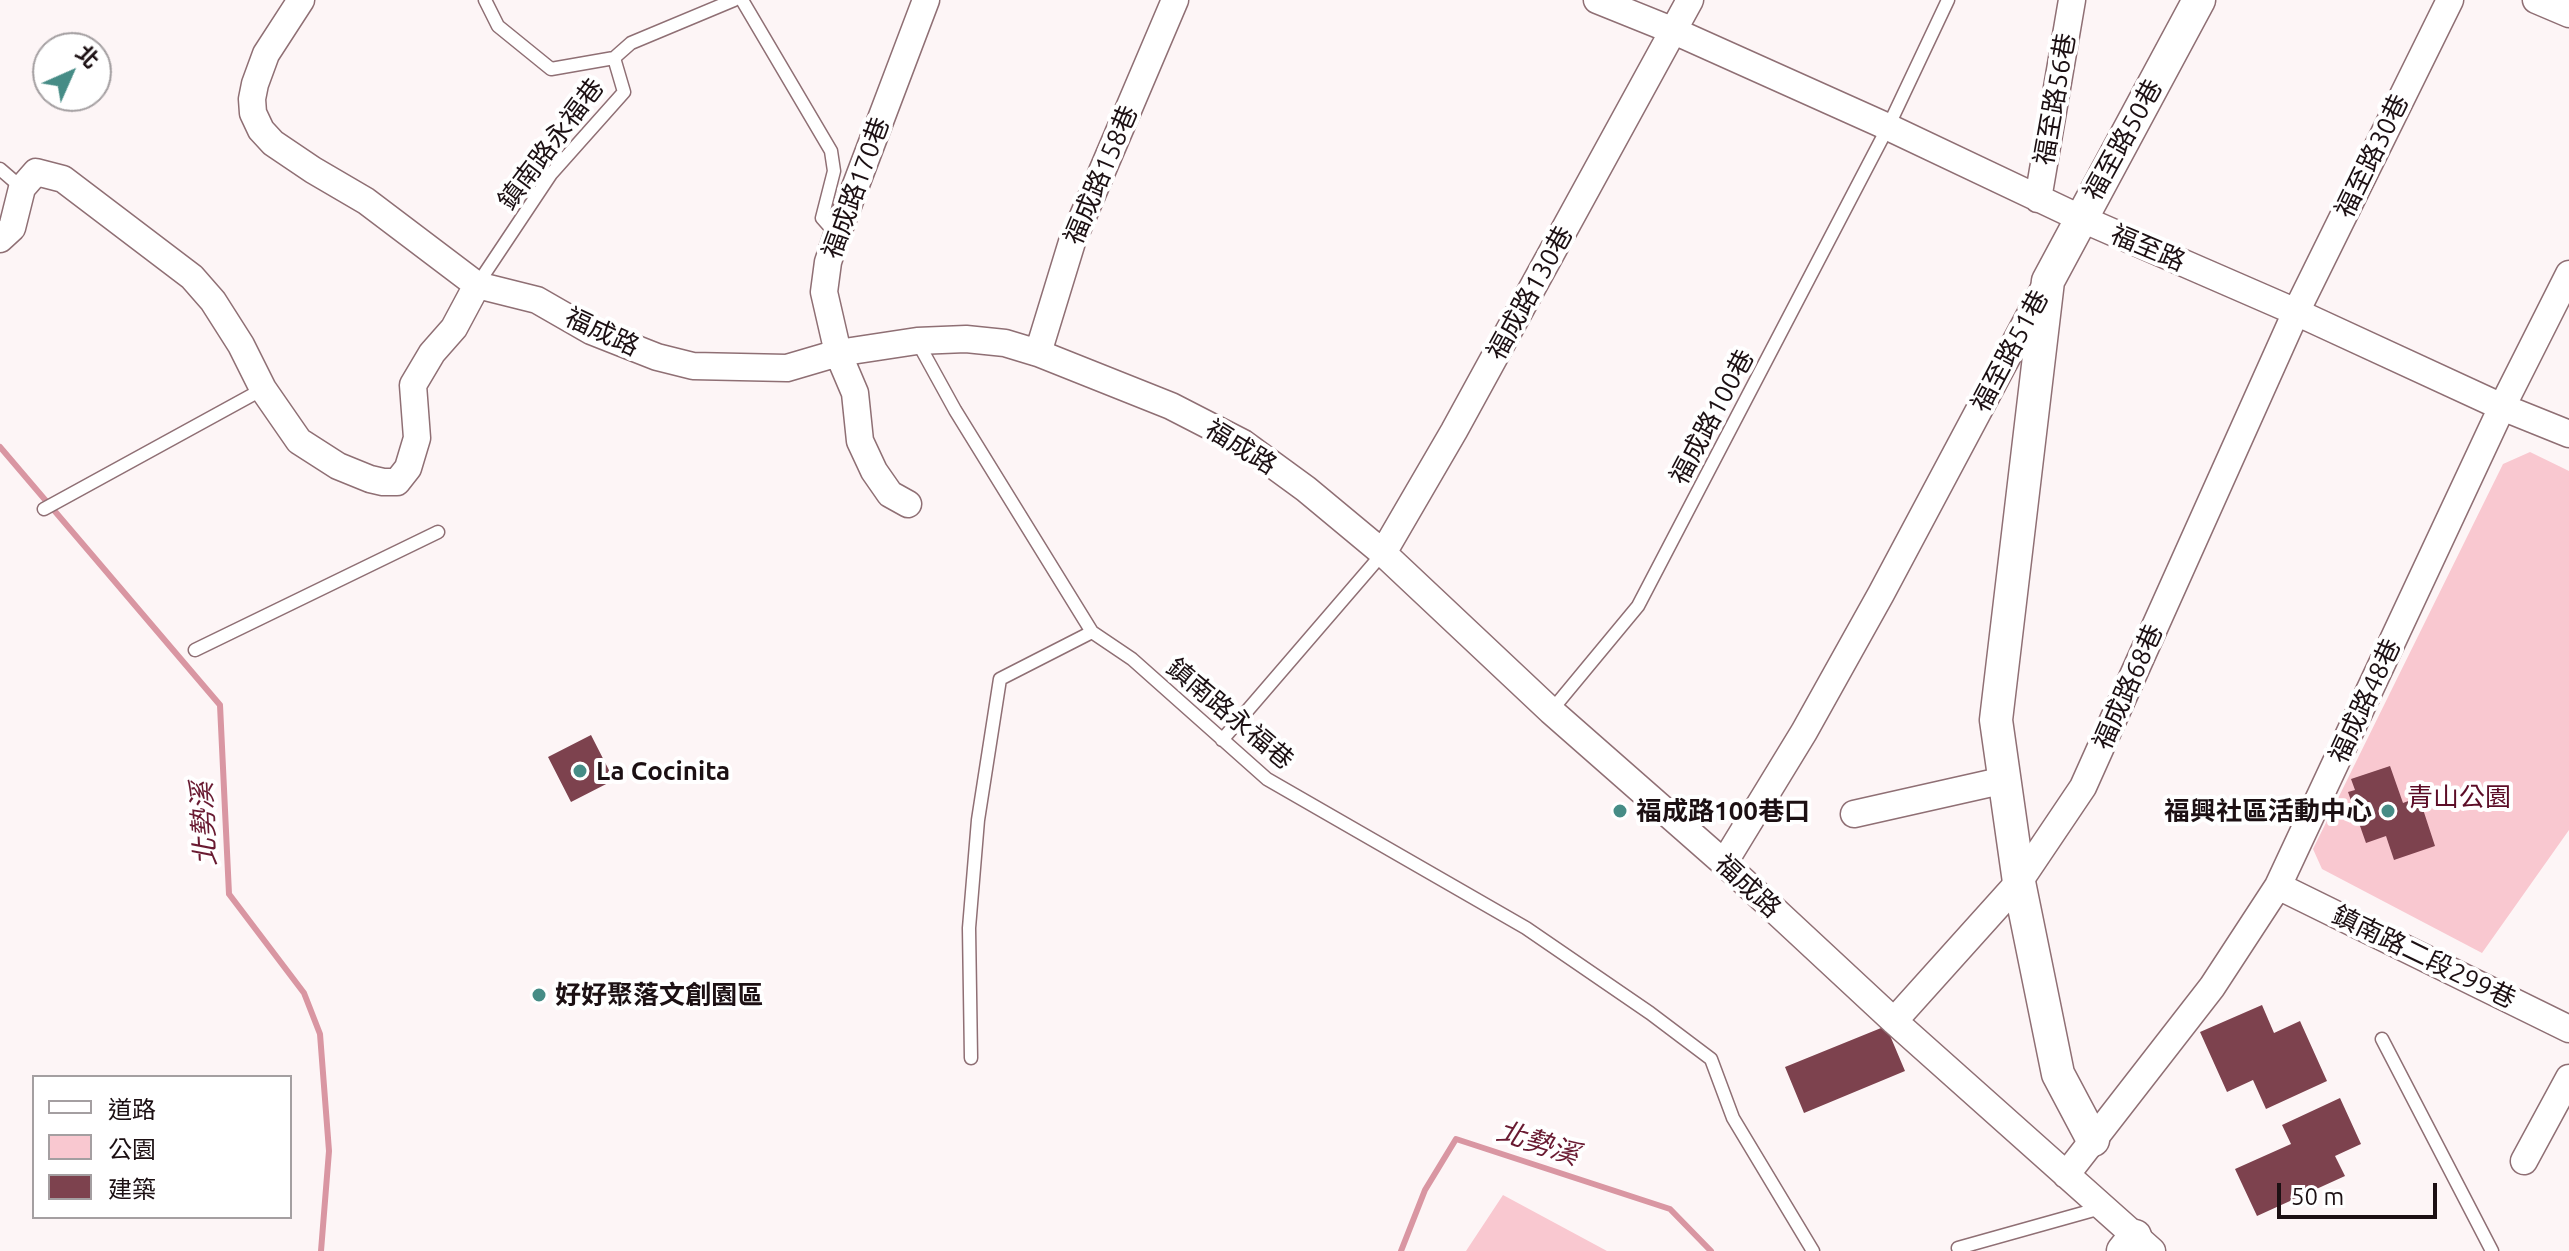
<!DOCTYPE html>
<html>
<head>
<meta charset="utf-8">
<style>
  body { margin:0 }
  #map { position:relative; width:2569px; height:1251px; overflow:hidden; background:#fdf5f6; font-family:Ubuntu,"Noto Sans TC",sans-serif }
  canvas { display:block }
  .legend { position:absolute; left:32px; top:1075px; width:260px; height:144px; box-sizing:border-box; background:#fff; border:2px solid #a49fa1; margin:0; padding:10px 14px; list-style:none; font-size:24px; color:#1c1013 }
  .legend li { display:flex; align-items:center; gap:16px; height:40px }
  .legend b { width:40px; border:2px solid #a49fa1 }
  .north { position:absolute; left:32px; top:32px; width:80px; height:80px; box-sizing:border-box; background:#fff; border:2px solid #a49fa1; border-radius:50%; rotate:45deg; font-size:22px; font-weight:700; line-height:32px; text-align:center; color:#1c1013 }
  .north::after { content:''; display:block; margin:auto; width:28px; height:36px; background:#468c86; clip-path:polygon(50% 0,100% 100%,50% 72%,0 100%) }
  .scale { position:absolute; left:2277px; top:1183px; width:160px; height:36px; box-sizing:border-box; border:4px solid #1c1013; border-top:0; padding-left:10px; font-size:24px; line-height:28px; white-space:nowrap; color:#1c1013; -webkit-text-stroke:6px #fff; paint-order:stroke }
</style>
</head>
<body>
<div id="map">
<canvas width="2569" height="1251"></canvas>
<ul class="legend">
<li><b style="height:10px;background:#fff"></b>道路</li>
<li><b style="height:22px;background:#f9c8d0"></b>公園</li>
<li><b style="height:22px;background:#7d424e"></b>建築</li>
</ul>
<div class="north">北</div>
<div class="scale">50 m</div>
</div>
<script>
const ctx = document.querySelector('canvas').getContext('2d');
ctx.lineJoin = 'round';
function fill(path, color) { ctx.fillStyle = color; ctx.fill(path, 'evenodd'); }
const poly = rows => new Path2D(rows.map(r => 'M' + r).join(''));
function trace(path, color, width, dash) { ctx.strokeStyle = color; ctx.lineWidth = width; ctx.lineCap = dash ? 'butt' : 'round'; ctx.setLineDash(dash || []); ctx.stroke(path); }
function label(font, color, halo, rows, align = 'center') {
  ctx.font = font + ' Ubuntu,"Noto Sans TC",sans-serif'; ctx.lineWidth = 8; ctx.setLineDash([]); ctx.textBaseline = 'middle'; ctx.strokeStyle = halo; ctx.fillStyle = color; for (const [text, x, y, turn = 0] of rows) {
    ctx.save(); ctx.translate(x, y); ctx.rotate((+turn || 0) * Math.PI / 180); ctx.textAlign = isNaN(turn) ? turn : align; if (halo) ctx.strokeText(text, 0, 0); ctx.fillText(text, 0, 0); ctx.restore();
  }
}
const green = poly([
  [2530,452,2569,471,2569,830,2482,953,2322,869,2313,849,2503,464],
  [1503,1195,1607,1251,1466,1251]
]);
const stream = poly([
  [0,447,220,705,229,894,304,993,320,1034,329,1151,321,1251],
  [1401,1251,1425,1190,1456,1139,1670,1209,1711,1251]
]);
const building = poly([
  [591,735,614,780,571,802,548,757],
  [2390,766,2403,803,2419,797,2435,846,2394,860,2386,836,2366,843,2348,792,2355,790,2351,779],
  [2262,1005,2274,1033,2300,1021,2327,1081,2266,1109,2253,1080,2227,1092,2200,1032],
  [1886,1026,1905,1071,1804,1113,1785,1067],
  [2340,1098,2361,1144,2335,1156,2345,1176,2257,1216,2235,1169,2291,1144,2282,1125]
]);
const service = poly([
  [485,0,498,26,551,69,614,58],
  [742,0,831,151,834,171,822,218,837,235],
  [0,169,22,188],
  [477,285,551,174,624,92,614,58,631,43,734,0],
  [917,341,955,410,1092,632,1132,659,1267,779,1526,928,1650,1013,1711,1059,1733,1118,1813,1251],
  [44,509,263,389],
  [195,650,438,532],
  [1551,711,1638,606,1888,127,1948,0],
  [1222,740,1383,553],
  [2382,1039,2492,1251],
  [971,1058,969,928,978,820,1000,679,1092,632],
  [1958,1248,2101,1208]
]);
const minor = poly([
  [301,0,266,54,255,84,252,99,253,113,261,130,273,143,313,170,366,201,477,285,537,300,591,331,657,357,693,366,787,368,838,353,917,341,966,339,1005,343,1038,353,1171,406,1243,443,1306,489,1383,553,1551,711,1724,863,1894,1021,2152,1251],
  [1597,0,1674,31,1888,127,2080,218,2296,312,2502,407,2569,434],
  [2536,0,2569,14],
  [2038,199,2072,0],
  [0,239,12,228,22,188,36,172,63,179,192,277,213,301,241,345,263,389,299,441,338,466,370,479,383,482,397,482,408,468,417,438,413,385,432,353,454,328,477,285],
  [1038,353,1072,242,1175,0],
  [908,504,890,494,874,471,860,441,855,393,838,353,824,292,828,262,837,235,926,0],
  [1383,553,1454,431,1690,0],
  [1854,814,2005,780],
  [1724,863,1804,732,1881,594,2043,290],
  [2278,886,2569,1029],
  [1894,1021,2019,882,2083,787,2296,312,2450,0],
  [2524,1161,2569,1078],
  [2066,1175,2212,987,2278,886,2502,407,2569,274]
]);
const tertiary = poly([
  [2093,1140,2058,1074,2019,882,1996,720,2048,281,2199,0],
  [2123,1251,2135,1236]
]);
const markers = [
  [580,771,8,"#468c86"],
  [1620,811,8,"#468c86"],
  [2388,811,8,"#468c86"],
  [539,995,8,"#468c86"]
];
const streetNames = [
  ["福至路56巷",2055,99,-80],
  ["福至路50巷",2123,140,-61],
  ["鎮南路永福巷",551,144,-53],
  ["福至路30巷",2372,156,-64],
  ["福成路158巷",1101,175,-67],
  ["福成路170巷",856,188,-70],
  ["福至路",2148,248,23],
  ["福成路130巷",1530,293,-61],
  ["福成路",602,332,25],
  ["福至路51巷",2010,351,-62],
  ["福成路100巷",1712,417,-62],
  ["福成路",1241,447,32],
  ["福成路68巷",2128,687,-66],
  ["福成路48巷",2365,701,-65],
  ["鎮南路永福巷",1230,714,40],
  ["福成路",1748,886,43],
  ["鎮南路二段299巷",2424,957,26]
];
const poiNames = [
  ["La Cocinita",596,771],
  ["福成路100巷口",1636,811],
  ["福興社區活動中心",2372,811,"right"],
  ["好好聚落文創園區",555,995]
];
const parkNames = [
  ["青山公園",2459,797]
];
const waterNames = [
  ["北勢溪",204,824,-93],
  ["北勢溪",1538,1143,18]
];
fill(green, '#f9c8d0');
trace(stream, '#d996a2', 6);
fill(building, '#7d424e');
trace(service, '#8f6f74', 15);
trace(minor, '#8f6f74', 29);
trace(tertiary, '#8f6f74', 35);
trace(service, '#fff', 12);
trace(minor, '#fff', 26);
trace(tertiary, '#fff', 32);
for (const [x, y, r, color] of markers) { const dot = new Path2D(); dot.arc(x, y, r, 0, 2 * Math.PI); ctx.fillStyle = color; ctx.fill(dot); trace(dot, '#fff', 3); }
label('26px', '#1c1013', '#fff', streetNames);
label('bold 26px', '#1c1013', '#fff', poiNames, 'left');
label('26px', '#5c0d27', '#fff', parkNames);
label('italic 28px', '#691a31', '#fff', waterNames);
</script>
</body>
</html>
